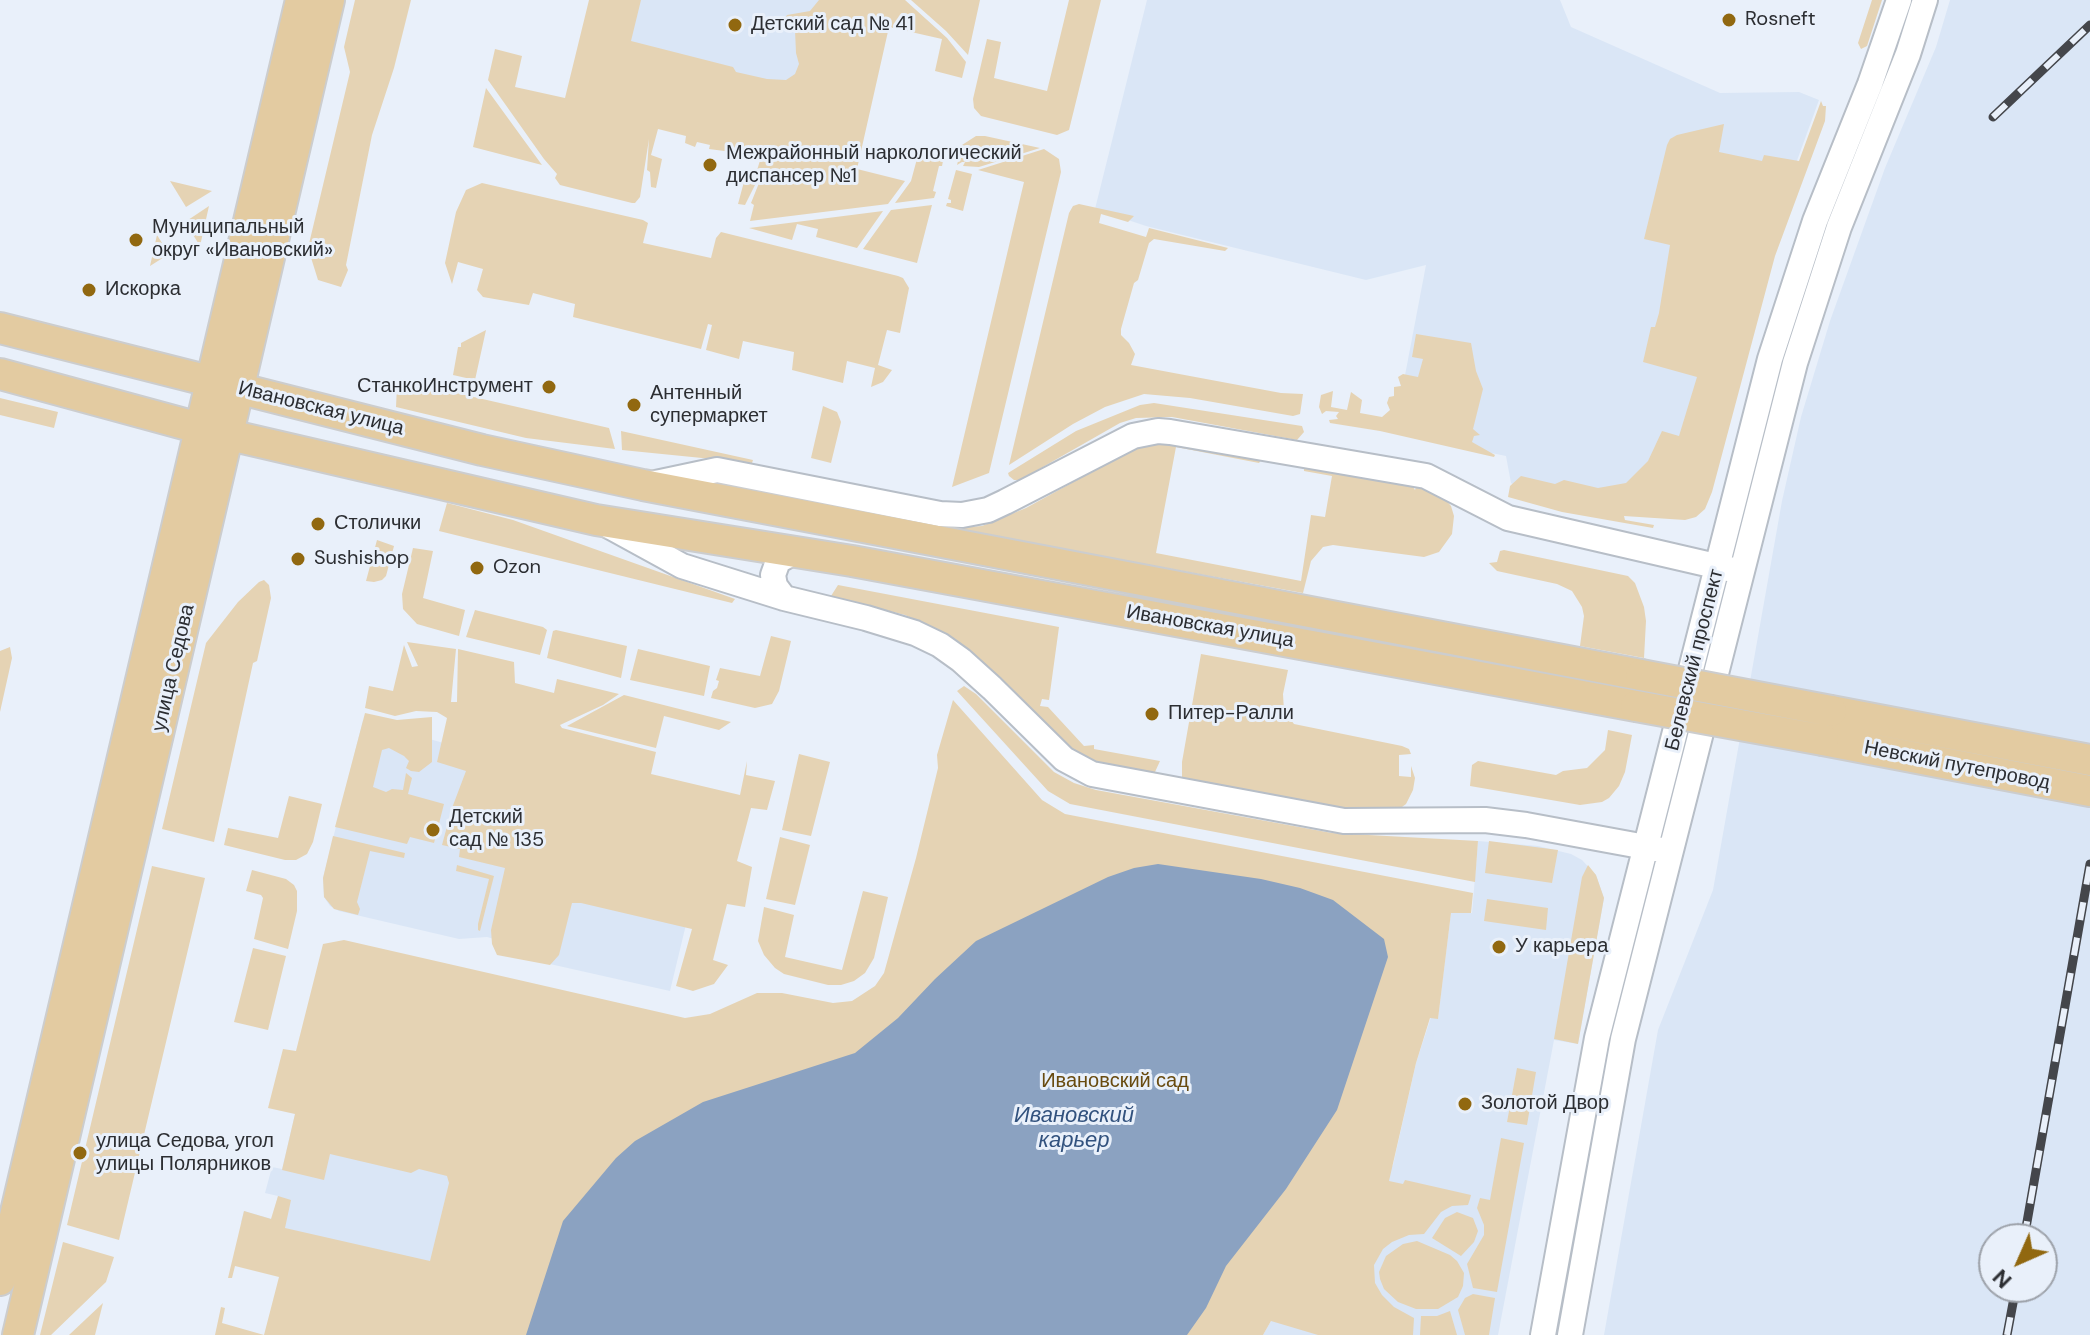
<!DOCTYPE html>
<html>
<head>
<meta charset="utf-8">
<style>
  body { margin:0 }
  #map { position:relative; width:2090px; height:1335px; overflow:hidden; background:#e9f0fa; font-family:"DM Sans",sans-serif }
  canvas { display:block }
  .north { position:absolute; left:1978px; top:1223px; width:80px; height:80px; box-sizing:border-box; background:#e9f0fa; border:2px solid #9da2aa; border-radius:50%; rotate:225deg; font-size:22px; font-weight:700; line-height:32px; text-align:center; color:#2c2e32 }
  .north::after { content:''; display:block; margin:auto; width:28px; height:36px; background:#916810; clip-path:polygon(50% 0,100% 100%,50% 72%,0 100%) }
</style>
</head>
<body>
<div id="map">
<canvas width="2090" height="1335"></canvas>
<div class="north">N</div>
</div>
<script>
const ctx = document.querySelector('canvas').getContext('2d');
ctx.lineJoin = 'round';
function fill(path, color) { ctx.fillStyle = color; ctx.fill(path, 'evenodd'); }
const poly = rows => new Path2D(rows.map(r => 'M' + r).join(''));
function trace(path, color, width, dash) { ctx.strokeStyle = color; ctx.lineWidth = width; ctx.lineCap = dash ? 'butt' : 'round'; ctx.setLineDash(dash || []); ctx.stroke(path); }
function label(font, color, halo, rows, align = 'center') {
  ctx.font = font + ' "DM Sans",sans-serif'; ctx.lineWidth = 6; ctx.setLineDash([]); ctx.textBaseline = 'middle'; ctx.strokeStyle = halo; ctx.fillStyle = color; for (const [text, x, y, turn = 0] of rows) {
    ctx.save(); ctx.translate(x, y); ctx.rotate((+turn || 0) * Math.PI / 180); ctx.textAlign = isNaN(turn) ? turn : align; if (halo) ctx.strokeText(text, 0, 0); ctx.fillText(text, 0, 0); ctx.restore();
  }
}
const built = poly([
  [634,0,848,0,821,97,623,51],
  [1147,0,1560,0,1571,27,1720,93,1799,92,1819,100,1758,268,1690,487,1522,490,1511,483,1506,456,1394,433,1426,265,1366,280,1146,226,1095,209],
  [1950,0,2090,0,2090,1335,1604,1335,1658,1030,1713,890,1782,501,1801,417,1830,321,1885,168,1936,47],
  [1994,1239,2042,1239,2042,1287,1994,1287],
  [363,720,545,772,505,942,487,937,459,939,339,911,330,906,324,897,323,878],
  [567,800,708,833,670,991,532,960],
  [1478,841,1538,846,1571,854,1582,860,1596,875,1604,898,1578,1044,1554,1040,1498,1335,1263,1335,1271,1321,1393,1165,1416,1063,1431,1017,1438,1018,1451,912,1472,913],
  [295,1114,502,1160,462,1286,241,1222,244,1211,272,1219,278,1196,265,1193,272,1167,282,1169]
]);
const green = poly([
  [355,0,411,0,394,68,372,135,346,265,348,270,341,287,318,280,308,248,350,72,344,47],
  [589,0,641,0,631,41,733,67,736,72,767,79,786,80,795,74,799,64,796,53,795,30,784,20,787,15,810,11,819,0,905,0,947,38,966,62,962,78,935,71,942,39,889,27,857,169,905,181,888,204,750,221,754,205,751,203,759,183,756,183,745,205,738,204,745,178,754,180,762,154,734,148,732,152,709,149,710,145,697,142,695,147,685,143,686,136,658,129,651,155,662,159,656,188,651,187,650,172,647,170,649,139,640,197,635,203,632,203,560,185,555,178,557,174,544,159,488,80,495,49,522,56,515,87,565,98],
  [911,0,980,0,968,55,946,31],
  [1069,0,1101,0,1069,130,1057,135,981,116,974,108,973,99,987,39,1001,42,994,78,1047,91],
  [1872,0,1882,0,1867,46,1861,49,1858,43],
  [486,88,542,165,473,147],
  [1821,101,1823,106,1826,106,1825,121,1775,256,1712,492,1705,509,1696,517,1685,520,1624,516,1625,520,1654,525,1653,528,1562,512,1508,497,1510,486,1521,476,1555,484,1564,480,1598,488,1626,483,1648,461,1662,431,1679,436,1697,377,1643,362,1651,327,1655,327,1659,313,1670,245,1644,239,1667,145,1670,139,1677,135,1724,124,1719,152,1762,161,1764,155,1799,161],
  [976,136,985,136,1040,148,979,167,963,166,965,162,962,162,957,165,962,145],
  [1044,149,1059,159,1061,172,989,473,952,487,1024,182,978,170],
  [924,151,944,156,942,166,939,166,933,191,936,192,934,198,895,203,911,181,918,155],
  [956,170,972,174,963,211,946,206,947,203,951,203,951,200,948,199],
  [170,181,212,191,186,207],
  [482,183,643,220,648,223,643,243,711,258,716,238,721,232,898,276,903,278,909,288,900,333,887,330,878,365,892,370,883,382,871,387,875,368,847,361,843,383,792,370,794,352,743,341,739,359,706,350,712,325,708,324,701,349,573,317,575,304,533,293,529,305,483,297,477,290,483,269,458,262,452,284,445,263,456,212,466,190],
  [1079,204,1134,216,1128,222,1101,214,1099,223,1146,237,1149,228,1228,248,1225,251,1154,239,1149,243,1138,280,1134,283,1121,329,1121,335,1129,343,1135,354,1131,365,1281,393,1303,394,1300,414,1293,416,1190,398,1144,394,1105,407,1073,424,1009,465,1069,213,1073,206],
  [932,205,917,263,863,249,891,210],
  [209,206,200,246,185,222],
  [883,211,857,248,816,237,818,229,797,224,792,240,749,228],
  [157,235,169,254,150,266],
  [486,330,475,380,453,375,458,347,461,347,461,343],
  [1416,334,1471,343,1476,371,1483,389,1473,429,1480,435,1474,436,1472,442,1495,455,1494,457,1380,431,1330,423,1329,420,1338,419,1336,416,1339,412,1326,411,1322,414,1319,407,1321,395,1333,391,1331,407,1347,410,1351,392,1362,400,1360,413,1382,417,1390,410,1387,403,1389,397,1394,396,1394,387,1401,386,1398,377,1403,374,1418,377,1423,359,1412,357],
  [404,381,609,428,615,449,526,438,396,407,397,385],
  [0,398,58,412,54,428,0,415],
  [1154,403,1302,426,1304,432,1297,440,1172,417,1136,418,1120,423,1020,480,1014,480,1009,476,1008,473,1076,431,1140,405],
  [823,406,837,412,841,422,831,463,811,458],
  [621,431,753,460,752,463,622,450],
  [1160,442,1262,459,1259,463,1176,447,1156,553,1301,581,1311,515,1325,517,1332,476,1304,471,1304,467,1413,487,1415,490,1416,487,1427,490,1445,499,1451,506,1454,516,1452,534,1439,552,1424,557,1333,545,1323,547,1311,561,1303,593,855,511,955,528,982,526,1026,508,1137,447],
  [447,503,513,520,735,599,732,603,439,531],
  [377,540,394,546,386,576,382,580,374,582,366,581],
  [413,548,433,551,423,598,465,610,459,636,417,624,403,609,402,594],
  [1504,550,1628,576,1635,583,1644,607,1646,621,1644,658,1580,646,1584,616,1582,607,1572,591,1557,584,1497,571,1489,563,1497,562,1500,551],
  [264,580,269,585,271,598,257,661,253,663,214,842,162,829,206,643,238,602,259,582],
  [838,585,1059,627,1049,700,1042,699,1040,706,1048,707,1084,746,1094,745,1094,749,1160,761,1155,772,1154,774,1099,764,1082,757,1067,745,994,672,948,635,905,615,831,596],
  [475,610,543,627,547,630,540,655,466,637],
  [556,630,627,646,621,678,547,658,553,631],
  [771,636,791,641,779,691,772,704,755,708,711,698,713,691,717,688,719,681,716,680,720,668,760,676],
  [407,642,456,649,451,702,457,702,458,649,514,662,515,683,554,693,557,679,619,694,603,705,560,725,562,728,656,752,651,774,740,795,747,761,746,775,775,781,767,810,751,808,737,861,752,867,745,907,727,904,713,960,728,965,714,984,693,991,676,986,692,929,581,903,572,903,559,955,550,965,497,955,492,944,491,930,505,868,459,857,460,849,442,845,452,808,466,771,437,762,447,718,437,712,416,711,395,716,365,708,369,686,393,691,404,645,412,667,418,666],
  [10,647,12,658,0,712,0,651],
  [638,649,710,666,704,696,630,680],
  [1201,654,1288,670,1283,694,1284,711,1294,724,1402,746,1409,749,1411,754,1399,755,1399,776,1411,777,1411,766,1415,778,1413,790,1406,804,1398,810,1382,812,1343,808,1182,780,1182,762],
  [964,686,976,694,1054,772,1074,783,1096,790,1332,833,1478,841,1475,882,1070,804,1048,791,957,691],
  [624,695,731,722,719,730,664,716,656,748,567,726],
  [953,700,1042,800,1065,814,1473,893,1471,913,1451,913,1438,1019,1430,1018,1416,1063,1389,1181,1403,1184,1405,1180,1471,1195,1470,1199,1468,1205,1452,1206,1441,1212,1424,1234,1409,1235,1392,1242,1383,1249,1374,1265,1375,1283,1382,1295,1394,1307,1414,1318,1413,1335,1318,1335,1271,1321,1263,1335,264,1335,279,1277,235,1266,232,1278,228,1278,244,1211,271,1219,278,1196,291,1200,285,1228,430,1261,449,1183,447,1176,419,1169,411,1173,330,1154,324,1180,282,1170,295,1114,268,1108,283,1049,296,1051,323,944,344,940,685,1018,710,1014,757,993,782,993,833,1003,852,1001,875,986,884,973,916,858,938,768,937,755],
  [365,713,397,720,432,717,432,762,419,772,411,771,406,768,409,761,404,756,389,748,382,750,373,787,386,792,392,789,403,790,406,773,412,778,408,794,444,804,434,843,410,837,407,844,335,827],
  [1608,730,1632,735,1625,772,1619,786,1609,798,1602,802,1580,805,1470,786,1472,765,1478,761,1556,775,1563,771,1587,768,1605,750],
  [799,754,830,762,811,836,782,830],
  [289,796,322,804,313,842,307,854,296,860,285,860,224,845,228,828,278,838],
  [333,836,405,853,404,858,370,851,357,902,360,909,358,915,334,909,324,897,323,878],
  [780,837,810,845,795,905,766,899],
  [1489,841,1558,850,1552,883,1485,873],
  [457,865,494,876,480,931,478,930,478,924,489,879,456,871],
  [1588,865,1596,875,1604,898,1578,1044,1554,1039,1582,877],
  [152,866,205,878,119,1240,67,1225],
  [252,870,286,879,294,885,297,891,297,911,288,949,254,939,263,898,261,895,246,891],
  [863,891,888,897,874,958,865,973,854,981,841,985,828,985,784,974,775,968,764,955,758,941,764,907,794,915,785,957,842,970],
  [1487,899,1548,908,1546,930,1484,921],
  [253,948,286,956,268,1030,234,1022],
  [1517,1068,1536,1072,1527,1125,1507,1122],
  [1501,1138,1524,1143,1497,1292,1473,1288,1467,1264,1484,1235,1484,1225,1477,1208,1480,1198,1490,1200],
  [1457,1212,1473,1218,1478,1231,1474,1242,1461,1256,1432,1238,1445,1218],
  [1417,1241,1450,1255,1457,1261,1464,1273,1463,1286,1458,1297,1438,1309,1416,1309,1398,1302,1384,1289,1380,1279,1379,1272,1386,1256,1403,1244],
  [63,1242,114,1257,106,1282,51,1335,40,1335],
  [1473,1294,1495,1298,1489,1335,1465,1335,1458,1310,1465,1298],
  [103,1303,95,1335,69,1335],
  [221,1307,225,1308,222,1323,264,1335,215,1335],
  [1450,1311,1457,1335,1420,1335,1421,1316,1437,1316]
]);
const water = poly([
  [1158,864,1261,879,1300,888,1333,900,1384,939,1388,957,1337,1110,1286,1189,1226,1266,1206,1308,1187,1335,526,1335,563,1221,616,1158,635,1141,703,1102,855,1053,898,1018,935,979,976,941,1108,877,1134,868]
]);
const minor = poly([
  [651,484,717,470,940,514,962,515,988,510,1005,502,1133,436,1158,431,1170,432,1426,476,1508,518,1733,570],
  [609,526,682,566,784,598,866,618,915,633,940,645,961,660,992,688,1064,759,1092,774,1344,821,1485,820,1526,825,1662,850],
  [784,598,775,586,773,575,778,561,794,552],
  [1543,1335,1597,1038,1770,359,1815,221,1870,84,1899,0],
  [1570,1335,1623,1039,1795,363,1839,227,1908,54,1925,0]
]);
const major = poly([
  [0,328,482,450,643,485,1641,675],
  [0,374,199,428,596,520,852,561,1636,706],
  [1831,711,2090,760],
  [1823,740,2090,791],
  [0,1280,301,0],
  [18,1335,329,0]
]);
const rail = poly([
  [1993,117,2090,25],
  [2024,1239,2090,864],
  [2007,1335,2016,1287]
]);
const majorBridge = poly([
  [1641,675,1831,711],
  [1636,706,1823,740]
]);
const markers = [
  [1729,20,8,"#916810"],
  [735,25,8,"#916810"],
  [710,165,8,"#916810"],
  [136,240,8,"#916810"],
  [89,290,8,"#916810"],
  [549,387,8,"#916810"],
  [634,405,8,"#916810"],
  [318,524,8,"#916810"],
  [298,559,8,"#916810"],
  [477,568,8,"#916810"],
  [1152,714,8,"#916810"],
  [433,830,8,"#916810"],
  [1499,947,8,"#916810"],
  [1465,1104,8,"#916810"],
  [80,1153,8,"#916810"]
];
const poiNames = [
  ["Rosneft",1745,20],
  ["Детский сад № 41",751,25],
  ["Межрайонный наркологический",726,154],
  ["диспансер №1",726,177],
  ["Муниципальный",152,228],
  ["округ «Ивановский»",152,251],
  ["Искорка",105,290],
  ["СтанкоИнструмент",533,387,"right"],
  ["Антенный",650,394],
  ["супермаркет",650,417],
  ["Столички",334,524],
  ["Sushishop",314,559],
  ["Ozon",493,568],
  ["Питер-Ралли",1168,714],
  ["Детский",449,818],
  ["сад № 135",449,841],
  ["У карьера",1515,947],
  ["Золотой Двор",1481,1104],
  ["улица Седова, угол",96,1142],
  ["улицы Полярников",96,1165]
];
const streetNames = [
  ["Ивановская улица",321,409,14],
  ["Ивановская улица",1210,627,10],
  ["Белевский проспект",1695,660,-76],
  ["улица Седова",174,668,-77],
  ["Невский путепровод",1957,766,11]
];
const parkNames = [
  ["Ивановский сад",1115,1082]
];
const waterNames = [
  ["Ивановский",1074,1116],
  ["карьер",1074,1141]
];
fill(built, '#dae6f6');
fill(green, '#e5d3b4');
fill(water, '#8ba2c1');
trace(minor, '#b7bec7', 28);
trace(major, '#cccdce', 34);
trace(minor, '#fff', 24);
trace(major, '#e3cba1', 30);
trace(rail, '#44464b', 9);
trace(rail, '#e9f0fa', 6, [18]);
trace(majorBridge, '#cccdce', 34, []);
trace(majorBridge, '#e3cba1', 30);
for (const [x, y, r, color] of markers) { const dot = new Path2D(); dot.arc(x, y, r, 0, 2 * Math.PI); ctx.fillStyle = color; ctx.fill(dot); trace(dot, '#e9f0fa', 3); }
label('20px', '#2c2e32', '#e9f0fa', poiNames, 'left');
label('20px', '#2c2e32', '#e9f0fa', streetNames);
label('20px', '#694b10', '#e9f0fa', parkNames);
label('italic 22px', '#32527e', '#e9f0fa', waterNames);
</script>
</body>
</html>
